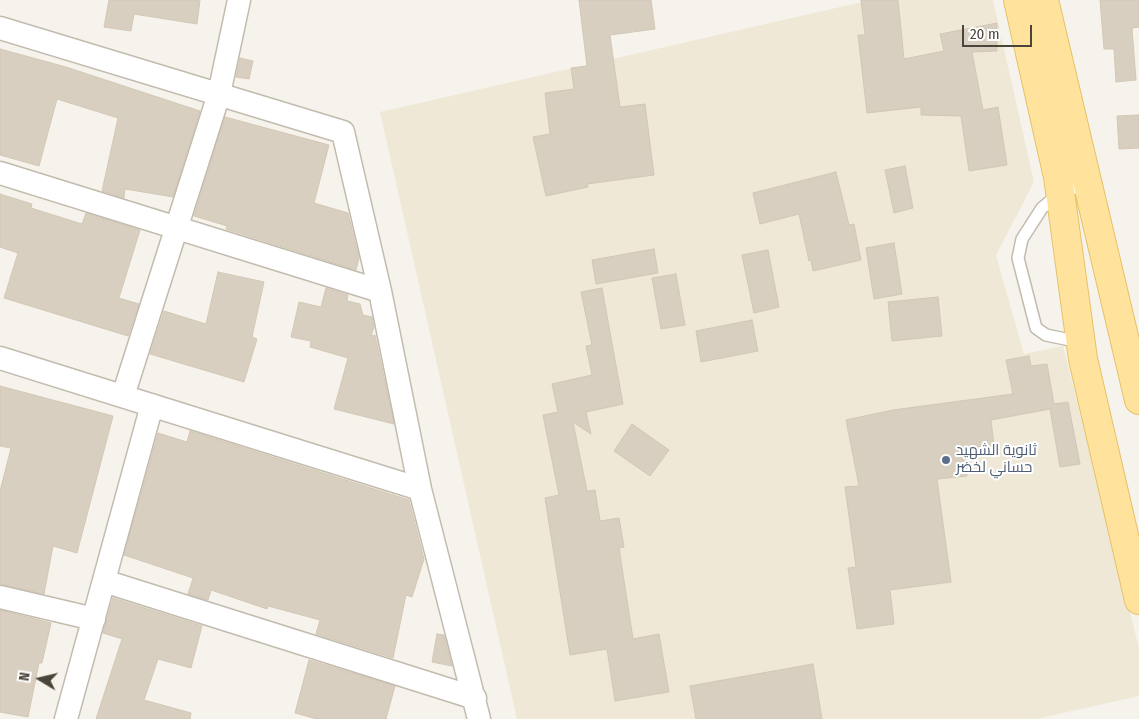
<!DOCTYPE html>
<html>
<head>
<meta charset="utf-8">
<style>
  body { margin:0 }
  #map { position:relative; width:1139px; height:719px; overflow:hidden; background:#f6f3ec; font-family:"Fira Sans Condensed",sans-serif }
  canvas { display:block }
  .north { position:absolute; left:15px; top:654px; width:50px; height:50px; -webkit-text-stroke:4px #fff; paint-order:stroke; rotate:279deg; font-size:14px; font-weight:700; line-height:20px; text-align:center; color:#4b4439 }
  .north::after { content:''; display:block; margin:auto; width:18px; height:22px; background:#4b4439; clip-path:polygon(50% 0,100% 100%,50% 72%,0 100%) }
  .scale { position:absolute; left:962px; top:25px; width:70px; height:22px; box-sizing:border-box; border:2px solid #4b4439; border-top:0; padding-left:6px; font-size:15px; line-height:18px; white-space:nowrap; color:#4b4439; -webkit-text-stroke:4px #fff; paint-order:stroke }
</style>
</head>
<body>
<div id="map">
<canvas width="1139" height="719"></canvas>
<div class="north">N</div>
<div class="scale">20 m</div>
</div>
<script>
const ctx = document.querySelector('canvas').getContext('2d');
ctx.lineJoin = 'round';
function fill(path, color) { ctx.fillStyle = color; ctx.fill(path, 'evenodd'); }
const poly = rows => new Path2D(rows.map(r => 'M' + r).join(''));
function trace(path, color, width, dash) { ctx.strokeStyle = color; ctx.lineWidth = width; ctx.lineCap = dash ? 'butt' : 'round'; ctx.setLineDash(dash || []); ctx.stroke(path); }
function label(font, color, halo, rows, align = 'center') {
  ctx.font = font + ' "Fira Sans Condensed",Cairo,sans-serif'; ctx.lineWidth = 4; ctx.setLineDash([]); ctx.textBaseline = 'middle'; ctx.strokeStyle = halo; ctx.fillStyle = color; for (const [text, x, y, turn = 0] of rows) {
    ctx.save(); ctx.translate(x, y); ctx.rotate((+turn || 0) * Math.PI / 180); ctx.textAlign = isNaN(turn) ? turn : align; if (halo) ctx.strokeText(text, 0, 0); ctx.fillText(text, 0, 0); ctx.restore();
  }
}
const education = poly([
  [871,0,993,0,1034,182,996,255,1024,354,1063,346,1139,648,1139,696,1036,719,517,719,380,112]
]);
const building = poly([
  [109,0,200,0,197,24,134,14,131,31,104,27,109,0],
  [579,0,651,0,655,29,610,35,620,107,645,104,654,175,587,184,588,187,546,196,533,137,550,134,545,93,574,89,571,68,587,66,579,0],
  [861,0,898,0,904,59,944,51,940,34,997,23,997,51,972,52,983,110,998,107,1007,165,969,171,961,116,921,115,921,107,867,113,858,35,865,35,861,0],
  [1100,0,1139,0,1139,27,1132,28,1136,80,1116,82,1114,49,1104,49,1100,0],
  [0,49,66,67,200,111,173,197,125,189,124,198,102,191,118,118,57,99,39,166,0,155,0,49],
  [240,58,253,61,249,79,236,77,240,58],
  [1139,115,1139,148,1119,149,1117,116,1139,115],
  [225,117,329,145,314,203,348,213,359,258,356,270,226,229,227,226,194,216,225,117],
  [905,166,913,208,894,213,885,170,905,166],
  [836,172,849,225,854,224,861,260,813,271,811,260,809,261,799,214,760,224,753,193,836,172],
  [0,194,32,204,31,208,82,224,86,213,140,230,119,298,139,304,128,336,4,298,18,253,0,247,0,194],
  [894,243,902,294,874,299,866,248,894,243],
  [654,249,658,273,596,284,592,260,654,249],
  [768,250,779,307,754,313,742,255,768,250],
  [218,272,264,282,252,337,257,339,244,382,150,354,164,311,206,324,218,272],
  [676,274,685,325,661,329,652,278,676,274],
  [326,288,348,295,347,301,360,304,363,315,372,317,374,327,371,336,375,335,394,424,334,409,348,358,310,347,311,341,291,337,299,302,321,307,326,288],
  [602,288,623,404,586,412,591,434,573,422,587,491,595,490,600,521,619,518,624,547,619,548,633,639,659,634,669,692,615,701,607,649,570,655,545,498,559,495,543,415,558,412,552,384,592,375,586,346,592,345,581,292,602,288],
  [938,297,942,336,892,341,888,302,938,297],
  [752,320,758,351,701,362,696,331,752,320],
  [1029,356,1031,366,1047,364,1054,404,1068,402,1080,464,1060,467,1050,409,991,420,994,446,964,450,967,476,937,479,951,582,890,590,894,624,857,629,848,568,856,567,845,487,859,486,846,420,893,410,1013,394,1006,360,1029,356],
  [0,386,113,416,77,553,53,546,44,594,0,584,0,491,11,448,0,446,0,386],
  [632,424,669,450,650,476,614,451,632,424],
  [190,431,409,500,424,559,412,597,406,595,393,658,316,634,320,620,268,606,267,609,211,590,208,600,188,594,193,578,124,555,158,433,187,442,190,431],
  [113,598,202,626,191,668,158,659,144,700,191,713,190,719,96,719,122,639,103,633,113,598],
  [0,610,51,623,42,663,39,663,28,717,0,712,0,610],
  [437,634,444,635,452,666,432,662,437,634],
  [309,660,395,686,386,719,317,719,295,713,309,660],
  [813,664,822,719,696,719,690,686,813,664]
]);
const lane = poly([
  [1080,342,1046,335,1036,328,1018,258,1022,239,1042,208,1061,192,1088,184]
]);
const street = poly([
  [0,28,343,132,380,291,420,489,479,719],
  [0,173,380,291],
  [0,358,420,489],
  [123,396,219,94,239,0],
  [104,581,475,698],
  [0,597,94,619],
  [66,719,152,405]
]);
const primary = poly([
  [1018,0,1058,177,1083,359,1139,600],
  [1044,0,1139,400]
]);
const markers = [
  [946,460,5,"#5c6f8a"]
];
const serviceNames = [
  ["ثانوية الشهيد",956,451],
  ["حساني لخضر",956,468]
];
fill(education, '#efe8d6');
fill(building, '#d8cfc1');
trace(building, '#d3c7b4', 1);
trace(lane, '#c2bbae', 14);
trace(street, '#c2bbae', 25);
trace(primary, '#e6c16a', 30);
trace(lane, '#fff', 11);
trace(street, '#fff', 22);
trace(primary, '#ffe39c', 28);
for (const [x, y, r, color] of markers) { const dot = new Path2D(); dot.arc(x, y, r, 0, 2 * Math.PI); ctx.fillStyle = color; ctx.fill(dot); trace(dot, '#fff', 2); }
label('15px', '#4e5e75', '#fff', serviceNames, 'left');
</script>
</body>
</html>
